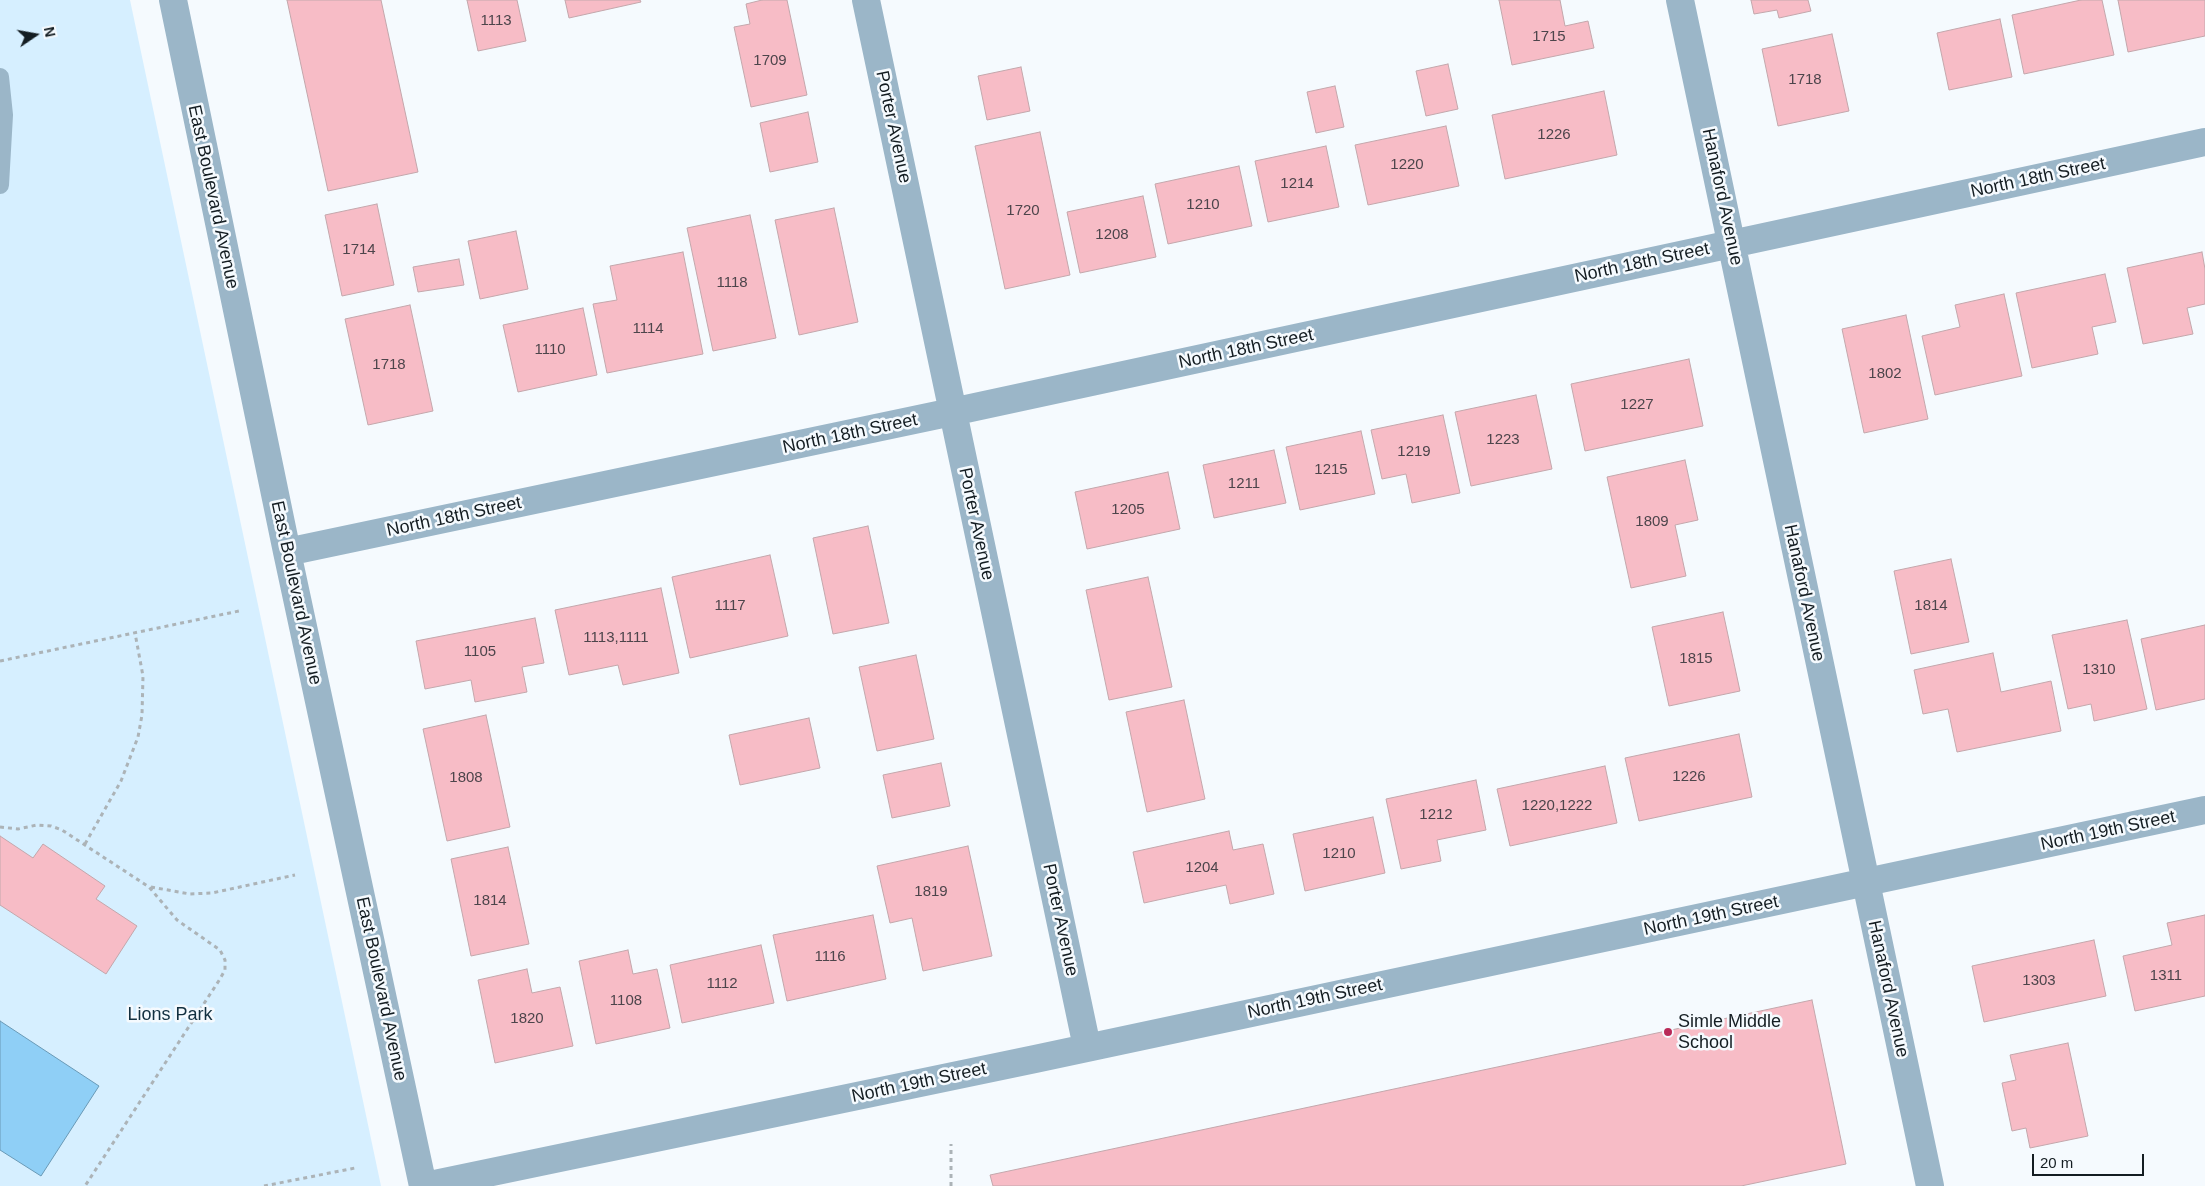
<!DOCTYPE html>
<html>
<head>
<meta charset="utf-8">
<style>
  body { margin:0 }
  #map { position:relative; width:2205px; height:1186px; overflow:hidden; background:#f5fafe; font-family:Helvetica,sans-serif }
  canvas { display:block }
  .north { position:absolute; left:10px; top:10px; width:50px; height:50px; -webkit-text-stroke:4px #f5fafe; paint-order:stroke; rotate:78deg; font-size:14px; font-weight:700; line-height:20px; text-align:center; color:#141d22 }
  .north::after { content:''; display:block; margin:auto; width:18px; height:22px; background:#141d22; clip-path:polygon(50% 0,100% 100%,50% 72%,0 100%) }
  .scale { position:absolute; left:2032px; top:1154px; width:112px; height:22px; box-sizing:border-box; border:2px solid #141d22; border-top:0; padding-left:6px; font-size:15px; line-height:18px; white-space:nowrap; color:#141d22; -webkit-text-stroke:4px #f5fafe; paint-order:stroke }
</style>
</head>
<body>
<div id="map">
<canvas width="2205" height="1186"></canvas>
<div class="north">N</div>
<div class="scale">20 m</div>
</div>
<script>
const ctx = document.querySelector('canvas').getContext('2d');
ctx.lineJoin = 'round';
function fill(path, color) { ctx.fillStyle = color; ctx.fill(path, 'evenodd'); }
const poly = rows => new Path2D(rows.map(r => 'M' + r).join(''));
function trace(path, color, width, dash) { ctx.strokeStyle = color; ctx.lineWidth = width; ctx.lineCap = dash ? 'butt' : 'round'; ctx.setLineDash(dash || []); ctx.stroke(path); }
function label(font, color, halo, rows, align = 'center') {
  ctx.font = font + ' Helvetica,sans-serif'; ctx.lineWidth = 5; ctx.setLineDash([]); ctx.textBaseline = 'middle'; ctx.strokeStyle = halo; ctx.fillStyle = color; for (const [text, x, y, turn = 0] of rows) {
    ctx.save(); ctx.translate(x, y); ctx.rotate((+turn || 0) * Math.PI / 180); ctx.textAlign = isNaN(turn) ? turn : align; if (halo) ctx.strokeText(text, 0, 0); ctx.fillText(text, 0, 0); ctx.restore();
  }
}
const green = poly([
  [0,0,130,0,381,1186,0,1186]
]);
const water = poly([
  [0,1021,99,1086,41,1176,0,1150,0,1021]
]);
const building = poly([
  [287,0,381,0,418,172,328,191,287,0],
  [467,0,517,0,526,41,478,51,467,0],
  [565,0,640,0,641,2,569,18,565,0],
  [762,0,787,0,807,95,751,107,734,27,750,24,746,4,762,0],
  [1499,0,1560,0,1565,26,1588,21,1594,48,1512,65,1499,0],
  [1751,0,1808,0,1811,11,1779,18,1777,10,1754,14,1751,0],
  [2081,0,2102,0,2114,55,2024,74,2012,15,2081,0],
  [2118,0,2205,0,2205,36,2128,52,2118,0],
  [2000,19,2012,77,1949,90,1937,33,2000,19],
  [1832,34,1849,111,1778,126,1762,49,1832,34],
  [1448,64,1458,109,1426,116,1416,71,1448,64],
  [1021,67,1030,111,987,120,978,76,1021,67],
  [1335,86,1344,127,1316,133,1307,92,1335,86],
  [1604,91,1617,155,1505,179,1492,115,1604,91],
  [808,112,818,162,770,172,760,123,808,112],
  [1446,126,1459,186,1368,205,1355,145,1446,126],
  [1040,132,1070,275,1005,289,975,146,1040,132],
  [1326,146,1339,207,1268,222,1255,161,1326,146],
  [1239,166,1252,226,1168,244,1155,184,1239,166],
  [1143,196,1156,257,1080,273,1067,212,1143,196],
  [377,204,394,285,342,296,325,215,377,204],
  [834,208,858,322,799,335,775,220,834,208],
  [750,215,776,338,713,351,687,228,750,215],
  [516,231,528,289,480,299,468,241,516,231],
  [683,252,703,354,607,373,593,304,617,300,610,266,683,252],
  [2202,252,2205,269,2205,304,2187,308,2193,334,2143,344,2127,268,2202,252],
  [459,259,464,285,418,292,413,267,459,259],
  [2105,274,2116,322,2092,327,2098,354,2032,368,2016,293,2105,274],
  [2004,294,2022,376,1935,395,1922,336,1960,327,1955,305,2004,294],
  [410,305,433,411,368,425,345,319,410,305],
  [583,308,597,375,518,392,503,325,583,308],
  [1906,315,1928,419,1864,433,1842,329,1906,315],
  [1689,359,1703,426,1585,451,1571,384,1689,359],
  [1536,395,1552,469,1471,486,1455,412,1536,395],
  [1443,415,1460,493,1412,503,1406,474,1382,479,1371,430,1443,415],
  [1361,431,1375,494,1300,510,1286,447,1361,431],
  [1274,450,1286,503,1214,518,1203,465,1274,450],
  [1685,460,1698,520,1675,525,1686,576,1631,588,1607,477,1685,460],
  [1168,472,1180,529,1087,549,1075,492,1168,472],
  [868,526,889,623,833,634,813,538,868,526],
  [770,555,788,636,690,658,672,577,770,555],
  [1951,559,1969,642,1911,654,1894,571,1951,559],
  [1148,577,1172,687,1109,700,1086,590,1148,577],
  [661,588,679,673,623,685,618,665,569,675,555,610,661,588],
  [1723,612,1740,691,1669,706,1652,627,1723,612],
  [535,618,544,663,522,667,527,692,475,702,471,680,425,689,416,641,535,618],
  [2127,620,2147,709,2094,721,2091,704,2068,709,2052,635,2127,620],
  [2205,625,2205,699,2156,710,2141,639,2205,625],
  [1993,653,2001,692,2051,681,2061,731,1957,752,1948,709,1923,714,1914,670,1993,653],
  [916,655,934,739,877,751,859,667,916,655],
  [1184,700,1205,799,1147,812,1126,712,1184,700],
  [486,715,510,827,447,841,423,729,486,715],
  [809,718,820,768,740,785,729,735,809,718],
  [1739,734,1752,797,1639,821,1625,758,1739,734],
  [941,763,950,806,892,818,883,775,941,763],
  [1605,766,1617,823,1510,846,1497,789,1605,766],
  [1476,780,1486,830,1437,840,1441,861,1401,869,1386,799,1476,780],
  [1373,817,1385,873,1305,891,1293,834,1373,817],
  [1229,831,1233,850,1263,844,1274,894,1230,904,1226,885,1144,903,1133,852,1229,831],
  [0,836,33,858,43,844,105,886,96,899,137,926,106,974,0,905,0,836],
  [968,846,992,956,923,971,912,918,890,923,877,866,968,846],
  [508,847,529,944,471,956,451,859,508,847],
  [873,915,886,979,787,1001,773,935,873,915],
  [2205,915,2205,996,2135,1011,2123,956,2172,945,2167,923,2205,915],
  [2094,940,2106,996,1984,1022,1972,966,2094,940],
  [761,945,774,1003,682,1023,670,965,761,945],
  [628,950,633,974,657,969,670,1028,596,1044,579,961,628,950],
  [527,969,532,993,560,987,573,1046,495,1063,478,980,527,969],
  [1812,1000,1846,1164,1741,1186,993,1186,990,1175,1812,1000],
  [2068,1043,2088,1136,2030,1148,2026,1128,2012,1131,2002,1083,2016,1080,2010,1055,2068,1043]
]);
const path = poly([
  [0,661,239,611],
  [0,827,18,829,37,825,51,826,62,830,149,887,177,920,220,950,225,960,225,970,220,979,85,1186],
  [85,844,121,781,138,737,142,715,143,676,135,633],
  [151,887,190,894,212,893,295,875],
  [264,1186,355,1168],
  [951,1186,951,1144]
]);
const lane = poly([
  [0,77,4,115,0,185]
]);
const street = poly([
  [173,0,287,552,423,1186],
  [866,0,1087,1047],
  [1680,0,1930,1186],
  [287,552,952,412,2205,142],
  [425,1186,1035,1059,2205,810]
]);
const markers = [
  [1668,1032,5,"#b92a58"]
];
const numberNames = [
  ["1113",496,21],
  ["1715",1549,37],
  ["1709",770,61],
  ["1718",1805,80],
  ["1226",1554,135],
  ["1220",1407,165],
  ["1214",1297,184],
  ["1210",1203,205],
  ["1720",1023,211],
  ["1208",1112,235],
  ["1714",359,250],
  ["1118",732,283],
  ["1114",648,329],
  ["1110",550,350],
  ["1718",389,365],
  ["1802",1885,374],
  ["1227",1637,405],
  ["1223",1503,440],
  ["1219",1414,452],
  ["1215",1331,470],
  ["1211",1244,484],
  ["1205",1128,510],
  ["1809",1652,522],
  ["1117",730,606],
  ["1814",1931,606],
  ["1113,1111",616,638],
  ["1105",480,652],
  ["1815",1696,659],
  ["1310",2099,670],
  ["1226",1689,777],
  ["1808",466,778],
  ["1220,1222",1557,806],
  ["1212",1436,815],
  ["1210",1339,854],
  ["1204",1202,868],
  ["1819",931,892],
  ["1814",490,901],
  ["1116",830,957],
  ["1311",2166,976],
  ["1303",2039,981],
  ["1112",722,984],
  ["1108",626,1001],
  ["1820",527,1019]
];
const streetNames = [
  ["Porter Avenue",893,127,78],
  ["North 18th Street",2038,178,-12],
  ["East Boulevard Avenue",213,197,78],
  ["Hanaford Avenue",1722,197,78],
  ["North 18th Street",1642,263,-12],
  ["North 18th Street",1246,349,-12],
  ["North 18th Street",850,434,-12],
  ["North 18th Street",454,517,-12],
  ["Porter Avenue",976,524,78],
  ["East Boulevard Avenue",296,593,78],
  ["Hanaford Avenue",1804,593,78],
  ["North 19th Street",2108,831,-12],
  ["North 19th Street",1711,916,-12],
  ["Porter Avenue",1060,920,78],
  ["East Boulevard Avenue",381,989,78],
  ["Hanaford Avenue",1888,989,78],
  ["North 19th Street",1315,999,-12],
  ["North 19th Street",919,1083,-12]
];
const parkNames = [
  ["Lions Park",170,1015]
];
const poiNames = [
  ["Simle Middle",1678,1022],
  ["School",1678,1043]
];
fill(green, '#d6efff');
fill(water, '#8fcff6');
trace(water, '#6a9ab6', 1);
fill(building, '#f7bcc6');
trace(building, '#c3a7ac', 1);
trace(path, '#acb3b7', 3, [4, 4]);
trace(lane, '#9bb6c8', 18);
trace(street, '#9bb6c8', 28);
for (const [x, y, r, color] of markers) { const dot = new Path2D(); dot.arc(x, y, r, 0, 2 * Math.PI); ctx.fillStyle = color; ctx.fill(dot); trace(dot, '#f5fafe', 2); }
label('15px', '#4d454b', null, numberNames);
label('18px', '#141d22', '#f5fafe', streetNames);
label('18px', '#123040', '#f5fafe', parkNames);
label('18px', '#141d22', '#f5fafe', poiNames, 'left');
</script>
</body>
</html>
